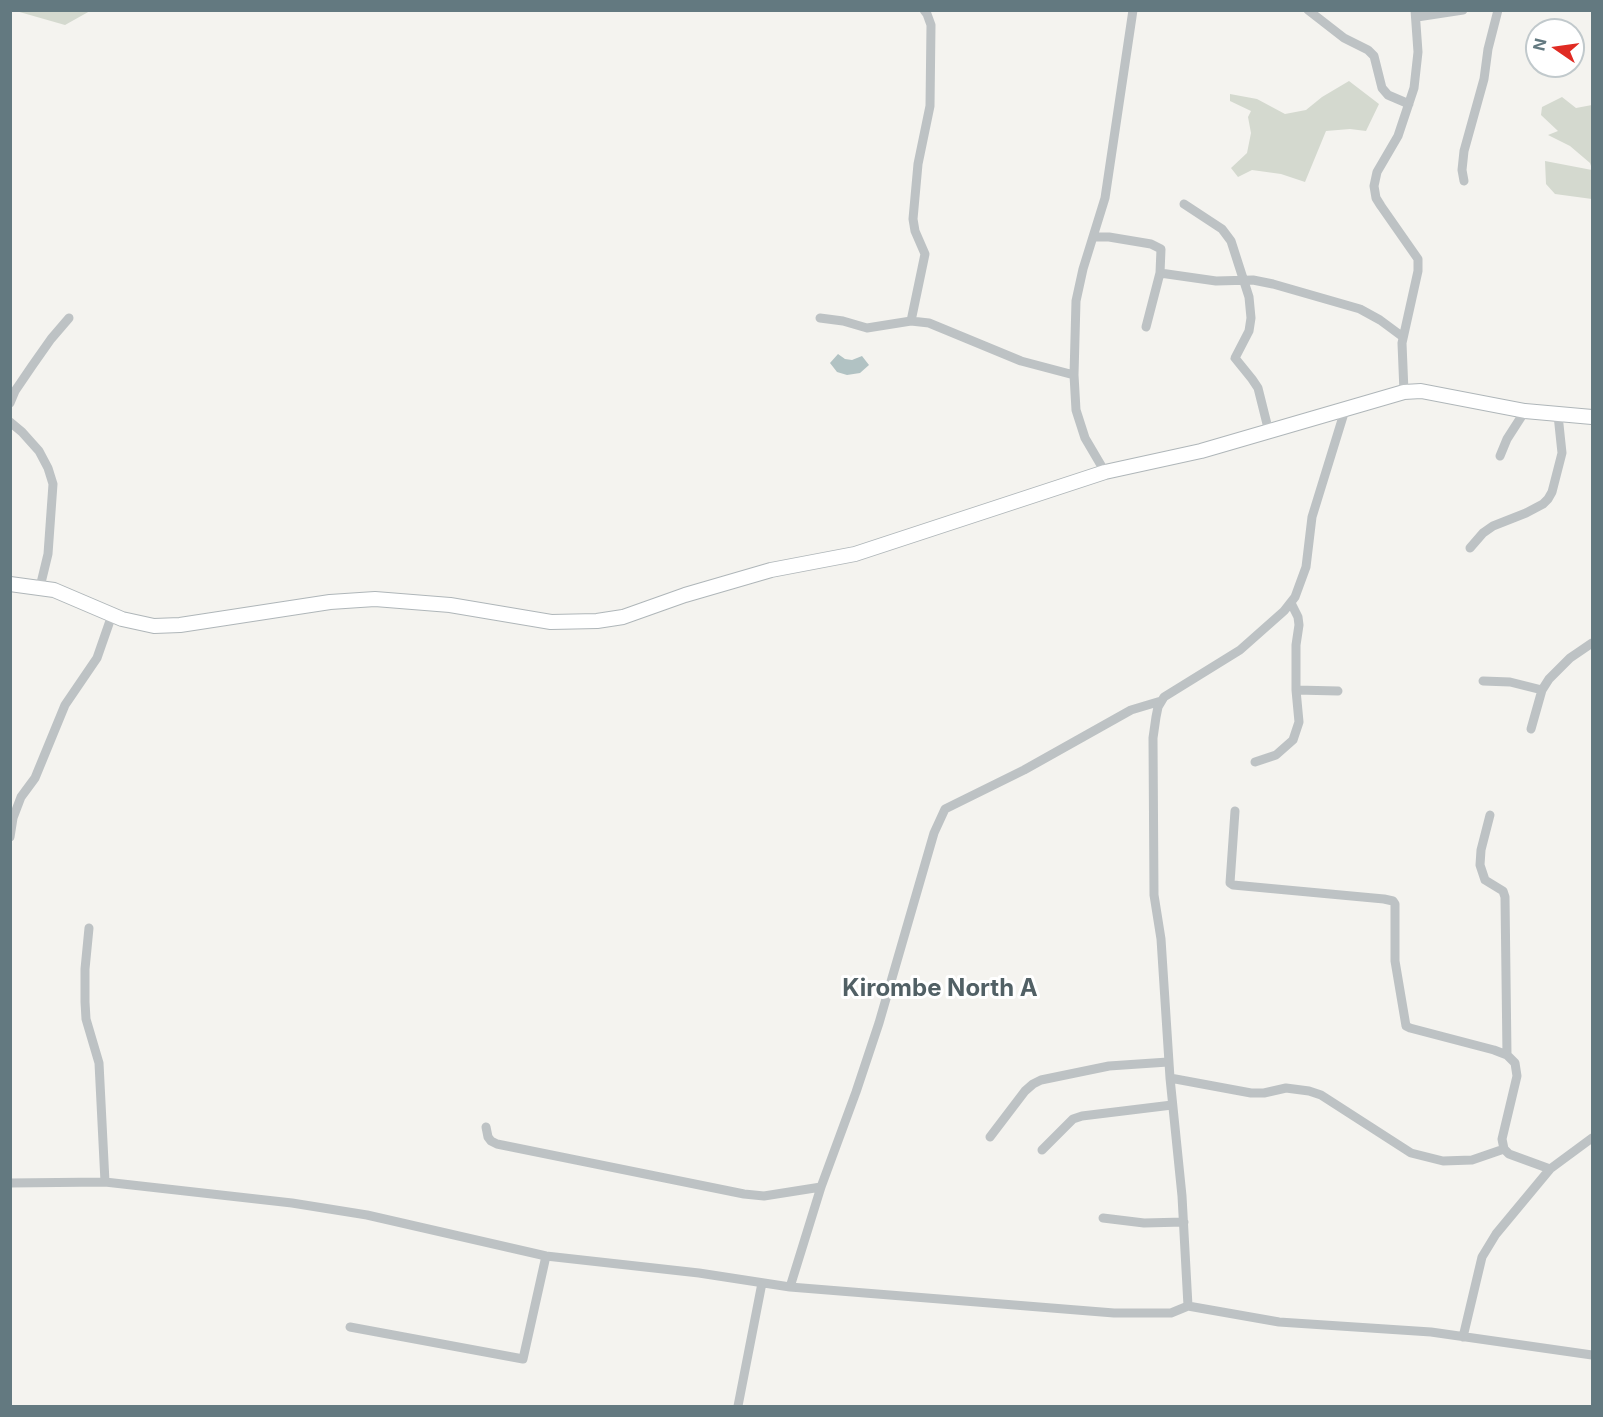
<!DOCTYPE html>
<html>
<head>
<meta charset="utf-8">
<style>
  body { margin:0 }
  #map { position:relative; width:1603px; height:1417px; overflow:hidden; background:#f4f3ef; font-family:Inter,sans-serif }
  canvas { display:block }
  .frame { position:absolute; inset:0; border:12px solid #637980; pointer-events:none }
  .north { position:absolute; left:1525px; top:18px; width:60px; height:60px; box-sizing:border-box; background:#fff; border:2px solid #c1c9cc; border-radius:50%; rotate:283deg; font-size:16px; font-weight:700; line-height:24px; text-align:center; color:#637980 }
  .north::after { content:''; display:block; margin:auto; width:21px; height:27px; background:#e02b23; clip-path:polygon(50% 0,100% 100%,50% 72%,0 100%) }
</style>
</head>
<body>
<div id="map">
<canvas width="1603" height="1417"></canvas>
<div class="frame"></div>
<div class="north">N</div>
</div>
<script>
const ctx = document.querySelector('canvas').getContext('2d');
ctx.lineJoin = 'round';
function fill(path, color) { ctx.fillStyle = color; ctx.fill(path, 'evenodd'); }
const poly = rows => new Path2D(rows.map(r => 'M' + r).join(''));
function trace(path, color, width, dash) { ctx.strokeStyle = color; ctx.lineWidth = width; ctx.lineCap = dash ? 'butt' : 'round'; ctx.setLineDash(dash || []); ctx.stroke(path); }
function label(font, color, halo, rows, align = 'center') {
  ctx.font = font + ' Inter,sans-serif'; ctx.lineWidth = 6; ctx.setLineDash([]); ctx.textBaseline = 'middle'; ctx.strokeStyle = halo; ctx.fillStyle = color; for (const [text, x, y, turn = 0] of rows) {
    ctx.save(); ctx.translate(x, y); ctx.rotate((+turn || 0) * Math.PI / 180); ctx.textAlign = isNaN(turn) ? turn : align; if (halo) ctx.strokeText(text, 0, 0); ctx.fillText(text, 0, 0); ctx.restore();
  }
}
const green = poly([
  [16,11,90,10,90,11,65,25],
  [1349,81,1379,104,1366,131,1350,129,1326,131,1305,182,1281,174,1252,170,1238,177,1231,168,1247,153,1251,133,1248,117,1251,111,1230,101,1230,94,1257,99,1285,114,1306,110,1322,97],
  [1562,97,1576,108,1592,105,1592,169,1590,163,1570,146,1548,135,1558,131,1541,115,1542,107],
  [1545,161,1592,170,1592,199,1555,194,1546,184]
]);
const water = poly([
  [838,354,845,359,852,360,862,356,869,365,860,373,847,375,837,372,830,363]
]);
const street = poly([
  [1308,10,1344,38,1368,50,1374,56,1382,88,1388,95,1409,104],
  [1417,17,1463,10],
  [1464,181,1462,170,1464,151,1484,79,1488,49,1498,10],
  [1184,204,1222,229,1231,241,1249,297,1251,318,1249,331,1235,358,1252,379,1258,388,1269,432],
  [1094,237,1109,237,1151,244,1161,249,1160,273,1146,327],
  [1160,273,1216,281,1253,280,1273,284,1360,309,1380,320,1403,337],
  [820,318,843,321,867,328,911,321,929,323,1021,361,1074,375],
  [911,321,925,254,915,231,913,219,918,164,930,106,931,25,927,14,924,10],
  [1404,392,1402,343,1418,271,1418,259,1381,206,1376,198,1374,186,1377,172,1398,136,1414,88,1418,52,1415,10],
  [10,403,15,391,32,366,51,339,69,318],
  [10,422,22,432,39,451,48,468,53,484,48,554,40,587],
  [1500,456,1507,439,1525,411],
  [1105,472,1085,438,1076,410,1074,375,1076,301,1083,269,1105,198,1133,10],
  [1470,548,1483,533,1493,526,1526,513,1543,504,1548,499,1552,492,1562,453,1558,415],
  [1483,681,1510,682,1542,690],
  [1296,690,1338,691],
  [1531,729,1542,690,1549,679,1570,658,1592,643],
  [1255,762,1276,755,1293,740,1299,722,1296,690,1296,645,1299,625,1298,617,1291,603],
  [1235,811,1230,883,1233,885,1384,899,1393,901,1395,904,1395,961,1406,1026,1410,1028,1494,1050,1507,1055,1515,1063,1517,1076,1502,1139,1504,1149],
  [1490,815,1481,850,1480,865,1485,880,1503,891,1505,897,1507,1055],
  [10,837,13,818,21,797,35,778,65,705,97,658,112,615],
  [89,928,85,969,85,1002,86,1019,99,1063,105,1182],
  [1170,1078,1251,1093,1264,1093,1286,1088,1309,1091,1321,1095,1411,1153,1443,1161,1472,1160,1504,1149,1509,1154,1550,1169,1592,1138],
  [486,1127,488,1137,491,1141,497,1144,744,1194,764,1196,821,1187],
  [990,1137,1025,1091,1033,1084,1041,1080,1109,1066,1168,1062],
  [1042,1150,1073,1119,1082,1116,1172,1105],
  [10,1183,105,1182,292,1203,367,1215,546,1256,699,1273,790,1287,1114,1313,1171,1313,1188,1306,1279,1322,1431,1332,1592,1355],
  [1103,1218,1144,1223,1184,1222],
  [790,1287,821,1187,856,1092,879,1023,934,833,945,809,1024,770,1131,710,1161,701],
  [1188,1306,1182,1196,1170,1078,1161,939,1154,895,1153,738,1156,717,1158,707,1164,697,1240,650,1284,611,1295,597,1306,567,1312,517,1345,410],
  [350,1327,523,1359,546,1256],
  [1463,1337,1482,1257,1496,1234,1550,1169],
  [738,1406,762,1283]
]);
const secondary = poly([
  [10,584,54,590,122,619,154,626,180,625,330,602,375,599,450,605,551,622,597,621,623,617,685,595,771,570,855,554,1105,472,1201,451,1404,392,1421,391,1525,411,1592,417]
]);
const quarterNames = [
  ["Kirombe North A",940,989]
];
fill(green, '#d4d9cf');
fill(water, '#b1c2c3');
trace(secondary, '#afb6b9', 16);
trace(street, '#bdc2c4', 9);
trace(secondary, '#fff', 14);
label('bold 24px', '#516065', '#fff', quarterNames);
</script>
</body>
</html>
